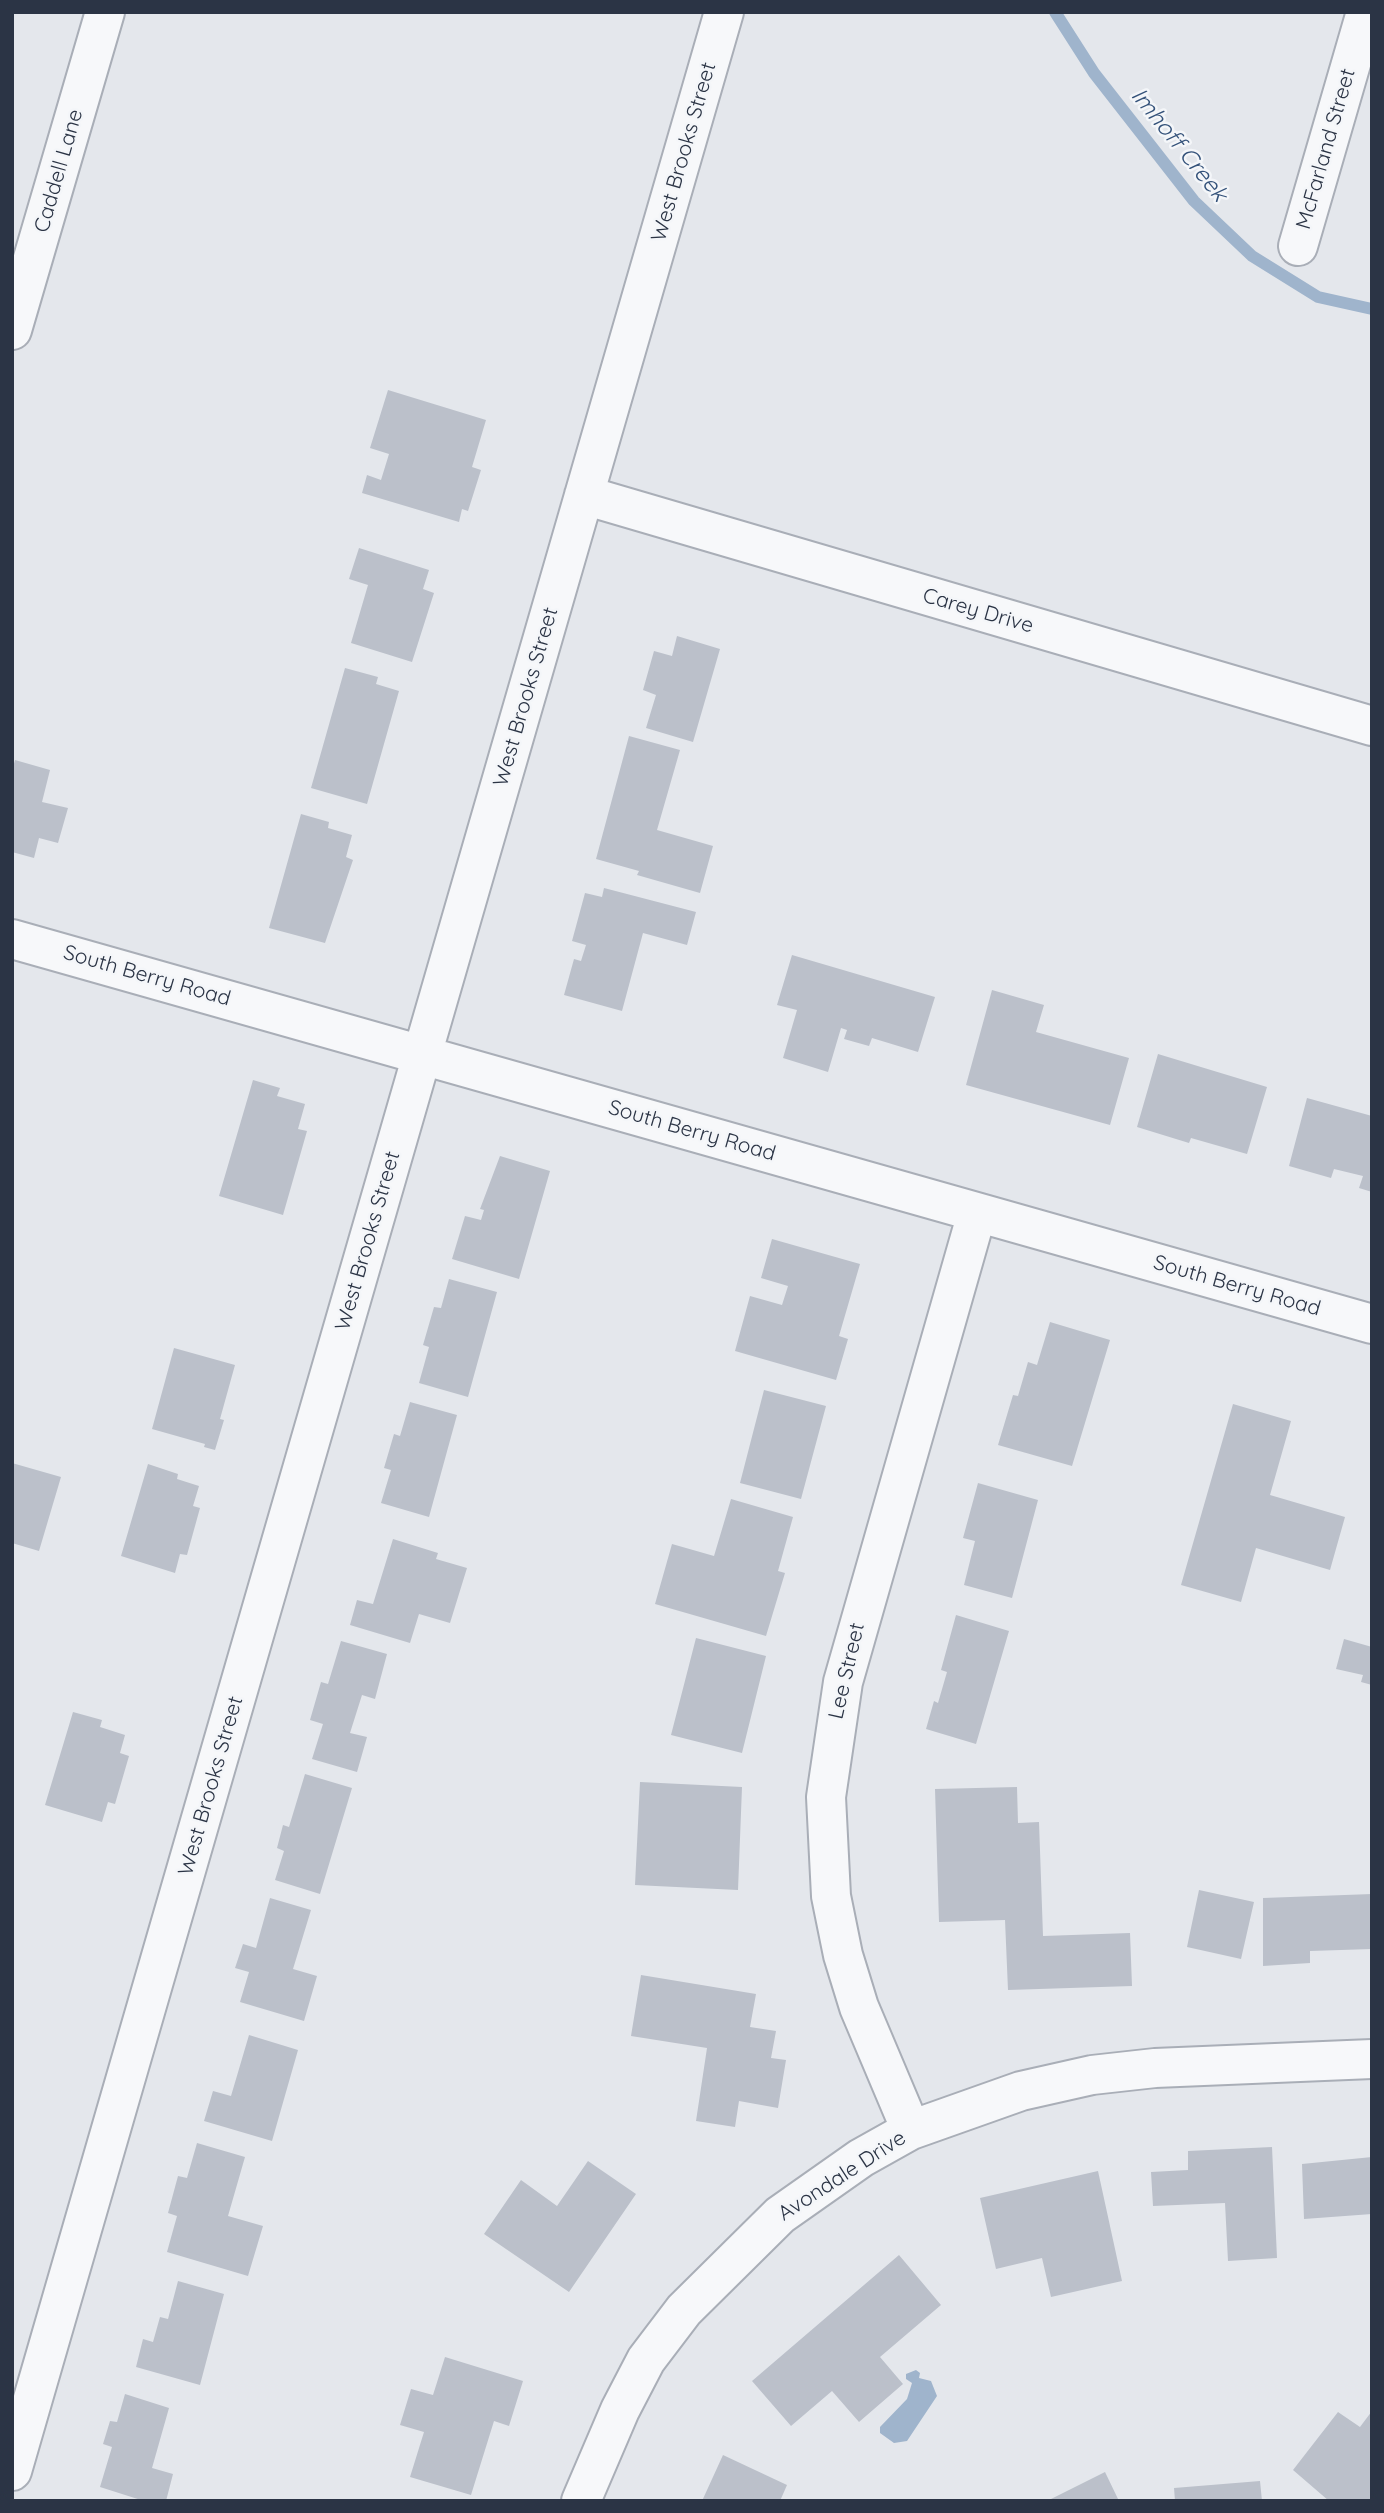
<!DOCTYPE html>
<html>
<head>
<meta charset="utf-8">
<style>
  body { margin:0 }
  #map { position:relative; width:1384px; height:2513px; overflow:hidden; background:#e4e7ec; font-family:Quicksand,sans-serif }
  canvas { display:block }
  .frame { position:absolute; inset:0; border:14px solid #2b3445; pointer-events:none }
</style>
</head>
<body>
<div id="map">
<canvas width="1384" height="2513"></canvas>
<div class="frame"></div>
</div>
<script>
const ctx = document.querySelector('canvas').getContext('2d');
ctx.lineJoin = 'round';
function fill(path, color) { ctx.fillStyle = color; ctx.fill(path, 'evenodd'); }
const poly = rows => new Path2D(rows.map(r => 'M' + r).join(''));
function trace(path, color, width, dash) { ctx.strokeStyle = color; ctx.lineWidth = width; ctx.lineCap = dash ? 'butt' : 'round'; ctx.setLineDash(dash || []); ctx.stroke(path); }
function label(font, color, halo, rows, align = 'center') {
  ctx.font = font + ' Quicksand,sans-serif'; ctx.lineWidth = 5; ctx.setLineDash([]); ctx.textBaseline = 'middle'; ctx.strokeStyle = halo; ctx.fillStyle = color; for (const [text, x, y, turn = 0] of rows) {
    ctx.save(); ctx.translate(x, y); ctx.rotate((+turn || 0) * Math.PI / 180); ctx.textAlign = isNaN(turn) ? turn : align; if (halo) ctx.strokeText(text, 0, 0); ctx.fillText(text, 0, 0); ctx.restore();
  }
}
const water = poly([
  [916,2370,920,2373,919,2378,931,2381,937,2396,907,2441,894,2443,880,2433,880,2427,907,2399,912,2383,906,2379,906,2374]
]);
const stream = poly([
  [1055,12,1094,73,1194,201,1252,256,1318,297,1372,309]
]);
const building = poly([
  [388,390,486,420,472,467,481,470,468,511,462,509,459,522,362,493,367,475,381,480,389,454,370,448],
  [359,548,429,570,423,589,434,593,412,662,351,643,368,585,349,579],
  [677,636,720,649,693,742,646,728,656,695,643,690,654,651,672,656],
  [345,668,378,677,376,684,399,691,367,804,311,788],
  [629,736,680,750,657,830,713,846,700,893,637,875,639,871,596,859],
  [15,760,50,770,42,802,68,808,58,843,39,838,34,858,12,852,12,771],
  [301,814,329,822,328,828,352,835,346,857,353,860,325,943,269,928],
  [604,888,696,912,687,945,643,933,622,1011,564,995,574,959,581,961,586,945,572,941,585,893,602,897],
  [792,955,935,997,918,1052,872,1038,869,1046,844,1039,847,1030,841,1028,828,1072,783,1058,797,1010,777,1005],
  [992,990,1044,1005,1036,1032,1129,1058,1110,1125,966,1085],
  [1158,1054,1267,1087,1247,1154,1191,1138,1189,1143,1137,1127],
  [253,1080,280,1088,277,1096,305,1104,298,1129,307,1131,283,1215,219,1196],
  [1307,1098,1372,1116,1372,1192,1359,1188,1363,1176,1334,1169,1331,1178,1289,1166],
  [500,1156,550,1171,519,1279,452,1259,465,1216,481,1220,484,1210,480,1209],
  [772,1239,860,1264,839,1336,848,1339,836,1380,735,1351,750,1296,782,1305,788,1286,761,1278],
  [449,1279,497,1292,468,1397,419,1383,429,1347,423,1345,434,1307,441,1308],
  [1050,1322,1110,1340,1072,1466,998,1445,1013,1395,1018,1396,1028,1362,1037,1365],
  [174,1348,235,1365,220,1419,224,1420,215,1450,204,1447,205,1444,152,1429],
  [764,1390,826,1406,801,1499,740,1483],
  [410,1402,457,1415,429,1517,381,1503,391,1470,384,1468,394,1434,400,1436],
  [1233,1404,1291,1421,1270,1495,1345,1517,1330,1570,1256,1548,1241,1602,1181,1585],
  [12,1463,61,1477,39,1551,12,1543],
  [148,1464,178,1474,177,1479,199,1486,193,1506,200,1508,187,1555,180,1554,175,1573,121,1556],
  [978,1483,1038,1500,1012,1598,964,1585,975,1541,963,1538],
  [731,1499,793,1517,778,1571,785,1573,766,1636,655,1604,672,1544,714,1556],
  [393,1539,438,1553,436,1559,467,1568,450,1623,419,1614,410,1643,350,1625,357,1600,373,1604],
  [956,1615,1009,1631,976,1744,926,1729,934,1701,938,1703,947,1672,941,1670],
  [696,1638,766,1656,742,1753,671,1735],
  [1344,1639,1372,1647,1372,1685,1361,1682,1363,1675,1336,1669],
  [341,1641,387,1654,375,1699,362,1695,350,1733,367,1737,357,1772,312,1759,323,1724,310,1720,321,1682,328,1684],
  [73,1712,102,1720,100,1727,125,1735,120,1753,129,1756,115,1804,108,1802,102,1822,45,1805],
  [305,1774,352,1788,320,1894,275,1880,284,1851,277,1848,283,1825,289,1827],
  [640,1782,742,1787,738,1890,635,1885],
  [1017,1787,1018,1823,1039,1822,1043,1936,1130,1933,1132,1986,1008,1990,1005,1920,939,1922,935,1789],
  [1199,1890,1254,1902,1241,1959,1187,1947],
  [1372,1894,1372,1949,1310,1951,1310,1963,1263,1966,1263,1898],
  [270,1898,311,1910,293,1969,317,1976,304,2021,240,2002,249,1972,235,1968,243,1944,256,1948],
  [641,1975,756,1994,750,2027,776,2031,771,2058,786,2060,778,2108,739,2101,735,2127,696,2121,707,2048,631,2036],
  [249,2035,298,2050,272,2141,204,2121,213,2091,231,2096],
  [197,2143,245,2157,228,2216,263,2226,248,2276,167,2252,177,2216,168,2213,178,2176,187,2178],
  [1272,2147,1277,2258,1228,2261,1225,2203,1153,2206,1151,2172,1188,2170,1188,2151],
  [1372,2157,1372,2214,1304,2219,1302,2164],
  [588,2161,636,2194,569,2292,484,2234,521,2180,557,2206],
  [1098,2171,1122,2281,1051,2297,1042,2258,996,2269,980,2198],
  [899,2255,941,2305,880,2357,903,2384,859,2422,832,2391,791,2426,752,2381],
  [178,2281,224,2294,200,2385,136,2367,143,2339,153,2342,160,2317,168,2319],
  [445,2357,523,2381,509,2426,494,2421,471,2495,410,2477,424,2432,400,2425,411,2389,433,2395],
  [125,2394,169,2408,152,2468,173,2474,166,2501,144,2501,100,2487,112,2447,103,2444,110,2421,117,2422],
  [1372,2411,1372,2501,1329,2501,1293,2470,1338,2412,1360,2427],
  [723,2455,787,2485,780,2501,702,2501],
  [1105,2472,1119,2501,1047,2501],
  [1260,2481,1262,2501,1175,2501,1174,2488]
]);
const minor = poly([
  [1298,246,1366,12],
  [12,330,105,12],
  [584,495,1372,726],
  [12,939,1372,1324],
  [911,2130,859,2007,843,1955,831,1896,826,1797,843,1682,977,1213],
  [12,2471,724,12],
  [581,2501,620,2410,646,2360,684,2310,780,2215,861,2158,911,2130,1021,2091,1092,2075,1155,2068,1372,2059]
]);
const streetNames = [
  ["McFarland Street",1326,149,-74],
  ["West Brooks Street",684,152,-74],
  ["Caddell Lane",59,171,-74],
  ["Carey Drive",978,611,16],
  ["West Brooks Street",526,697,-74],
  ["South Berry Road",147,976,16],
  ["South Berry Road",692,1131,16],
  ["West Brooks Street",368,1241,-74],
  ["South Berry Road",1237,1286,16],
  ["Lee Street",847,1671,-77],
  ["West Brooks Street",211,1786,-74],
  ["Avondale Drive",842,2176,-33]
];
const waterNames = [
  ["Imhoff Creek",1179,145,51]
];
fill(water, '#9fb4cc');
trace(stream, '#9fb4cc', 12);
fill(building, '#bbc0ca');
trace(minor, '#a9aeb7', 42);
trace(minor, '#f7f8fa', 38);
label('21px', '#2b3445', '#f4f6f9', streetNames);
label('italic 23px', '#34527a', '#f4f6f9', waterNames);
</script>
</body>
</html>
